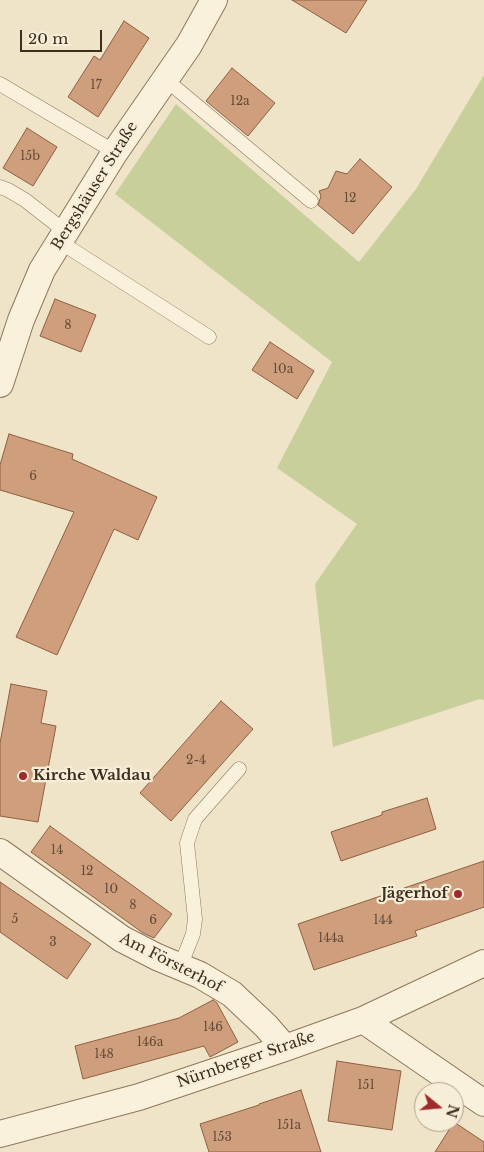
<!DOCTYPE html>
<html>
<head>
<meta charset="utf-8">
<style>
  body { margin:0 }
  #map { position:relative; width:484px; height:1152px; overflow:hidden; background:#f0e4c8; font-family:"Libre Baskerville",serif }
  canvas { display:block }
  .north { position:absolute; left:414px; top:1082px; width:50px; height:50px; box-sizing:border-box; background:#f7eed8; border:1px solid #ada18e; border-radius:50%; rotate:107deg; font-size:14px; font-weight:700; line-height:20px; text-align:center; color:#3d2e20 }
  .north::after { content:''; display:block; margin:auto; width:18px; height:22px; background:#9e2a2b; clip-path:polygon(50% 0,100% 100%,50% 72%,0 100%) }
  .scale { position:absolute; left:20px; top:30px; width:82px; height:22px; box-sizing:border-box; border:2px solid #3d2e20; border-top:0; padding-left:6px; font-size:15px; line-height:18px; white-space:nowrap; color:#3d2e20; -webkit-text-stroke:4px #f7eed8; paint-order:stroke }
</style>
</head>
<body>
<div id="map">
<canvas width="484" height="1152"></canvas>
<div class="north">N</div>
<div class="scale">20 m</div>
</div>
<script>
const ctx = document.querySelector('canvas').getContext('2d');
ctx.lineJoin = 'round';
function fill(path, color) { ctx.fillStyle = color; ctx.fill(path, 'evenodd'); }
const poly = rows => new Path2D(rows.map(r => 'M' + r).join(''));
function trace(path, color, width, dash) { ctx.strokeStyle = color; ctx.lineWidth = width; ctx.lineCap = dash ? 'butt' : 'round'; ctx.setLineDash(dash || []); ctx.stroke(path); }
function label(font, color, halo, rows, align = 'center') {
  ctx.font = font + ' "Libre Baskerville",serif'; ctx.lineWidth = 4.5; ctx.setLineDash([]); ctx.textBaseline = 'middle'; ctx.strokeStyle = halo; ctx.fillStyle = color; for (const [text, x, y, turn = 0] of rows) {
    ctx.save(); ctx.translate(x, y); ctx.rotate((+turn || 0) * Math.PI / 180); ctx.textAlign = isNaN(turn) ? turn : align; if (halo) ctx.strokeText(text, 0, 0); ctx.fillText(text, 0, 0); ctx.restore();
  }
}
const green = poly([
  [484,75,484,700,480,699,333,747,315,584,357,524,277,468,332,362,115,194,176,104,359,262,416,189]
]);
const building = poly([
  [292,0,367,0,346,33,292,0],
  [124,21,149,38,98,117,68,97,94,56,100,60,124,21],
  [232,68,275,103,248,136,206,101,232,68],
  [27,128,57,147,33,186,3,168,27,128],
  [360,159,392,187,353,234,318,205,321,196,319,191,328,188,336,171,347,174,360,159],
  [55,299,96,315,81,352,40,336,55,299],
  [270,342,314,371,297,399,252,370,270,342],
  [9,434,73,454,72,459,157,497,138,540,114,529,57,655,16,637,74,512,0,490,0,465,9,434],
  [11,684,47,691,41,723,56,726,38,822,0,816,0,743,11,684],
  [221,701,253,729,171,821,140,793,221,701],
  [427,798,436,829,341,861,331,832,382,815,382,812,427,798],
  [50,826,172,914,154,938,143,933,31,852,50,826],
  [484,861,484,907,415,931,417,936,314,970,298,924,484,861],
  [0,882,91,944,67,979,0,932,0,882],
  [213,1000,217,1003,238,1042,210,1057,204,1046,83,1079,75,1046,179,1018,213,1000],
  [337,1061,401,1071,392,1130,328,1121,337,1061],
  [301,1090,321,1152,209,1152,200,1124,259,1105,259,1104,301,1090],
  [454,1122,484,1142,484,1152,435,1152,454,1122]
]);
const lane = poly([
  [165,79,311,201],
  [0,84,115,152],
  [0,187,8,190,25,200,66,232],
  [60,242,209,337],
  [180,967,193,934,195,919,187,843,195,819,239,769]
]);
const street = poly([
  [0,384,21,320,42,270,115,152,189,45,214,0],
  [0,852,122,939,157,957,200,975,232,994,266,1026,285,1048],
  [363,1020,484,1103],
  [0,1134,139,1097,285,1048,363,1020,484,963]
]);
const markers = [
  [23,776,5,"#9e2a2b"],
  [458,894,5,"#9e2a2b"]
];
const numberNames = [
  ["17",96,86],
  ["12a",240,102],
  ["15b",30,157],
  ["12",350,199],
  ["8",68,326],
  ["10a",283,370],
  ["6",33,477],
  ["2-4",196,761],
  ["14",57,851],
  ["12",87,872],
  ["10",111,890],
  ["8",133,906],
  ["5",15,920],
  ["6",153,921],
  ["144",383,921],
  ["144a",331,939],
  ["3",53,943],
  ["146",213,1028],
  ["146a",150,1043],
  ["148",104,1055],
  ["151",366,1086],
  ["151a",289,1126],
  ["153",222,1138]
];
const streetNames = [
  ["Bergshäuser Straße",95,186,-58],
  ["Am Försterhof",171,963,27],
  ["Nürnberger Straße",246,1060,-19]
];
const poiNames = [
  ["Kirche Waldau",33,776],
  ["Jägerhof",448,894,"right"]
];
fill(green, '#c9cf9b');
fill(building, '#cf9f7d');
trace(building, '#8d5f41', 1);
trace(lane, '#8d765c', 15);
trace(street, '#8d765c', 28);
trace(lane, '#faf1dc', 14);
trace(street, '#faf1dc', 26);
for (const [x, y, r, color] of markers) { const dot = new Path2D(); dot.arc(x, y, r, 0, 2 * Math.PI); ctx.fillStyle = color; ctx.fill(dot); trace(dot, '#f7eed8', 2); }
label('12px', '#624a37', null, numberNames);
label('15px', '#3d2e20', '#f7eed8', streetNames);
label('bold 15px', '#3d2e20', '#f7eed8', poiNames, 'left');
</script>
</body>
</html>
